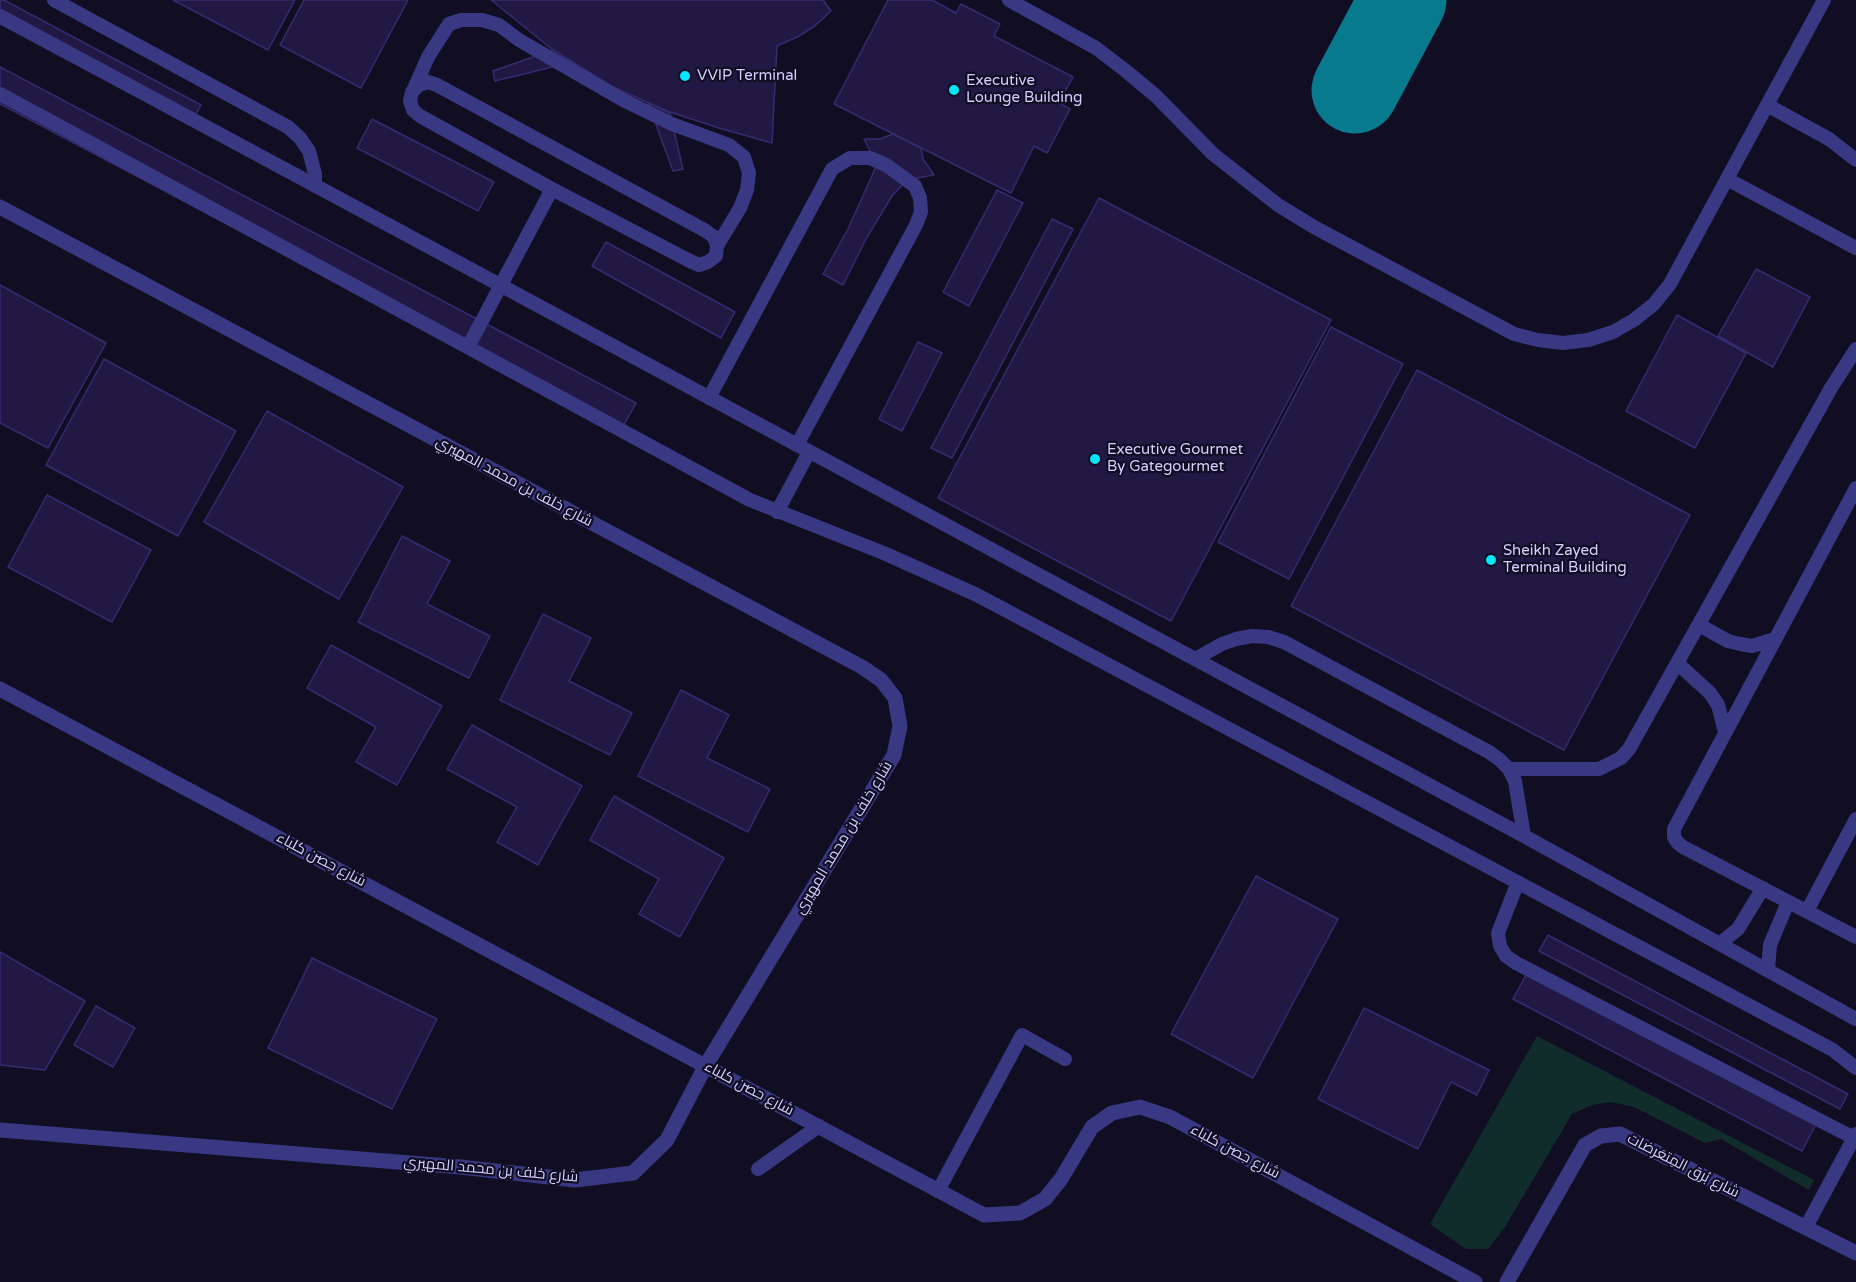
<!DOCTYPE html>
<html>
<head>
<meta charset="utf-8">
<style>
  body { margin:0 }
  canvas { display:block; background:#110d23 }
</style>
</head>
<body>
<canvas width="1856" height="1282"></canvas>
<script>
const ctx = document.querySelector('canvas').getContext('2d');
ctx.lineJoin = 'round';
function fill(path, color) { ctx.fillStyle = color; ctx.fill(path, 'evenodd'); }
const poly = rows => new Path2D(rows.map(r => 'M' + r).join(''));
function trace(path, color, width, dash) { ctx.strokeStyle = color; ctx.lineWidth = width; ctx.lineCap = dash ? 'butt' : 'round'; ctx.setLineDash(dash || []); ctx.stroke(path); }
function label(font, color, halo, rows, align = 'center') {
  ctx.font = font + ' "Varela Round",Cairo,sans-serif'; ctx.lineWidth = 4.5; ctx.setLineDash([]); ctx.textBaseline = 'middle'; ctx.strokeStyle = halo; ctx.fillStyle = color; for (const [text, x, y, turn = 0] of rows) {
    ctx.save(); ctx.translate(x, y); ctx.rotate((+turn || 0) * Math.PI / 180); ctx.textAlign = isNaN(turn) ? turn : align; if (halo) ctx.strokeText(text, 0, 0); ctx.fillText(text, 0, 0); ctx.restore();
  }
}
const green = poly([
  [1537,1036,1814,1180,1809,1190,1721,1139,1705,1143,1634,1107,1611,1102,1592,1105,1572,1114,1505,1227,1488,1249,1466,1249,1430,1224]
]);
const taxiway = poly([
  [1355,90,1403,0]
]);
const building = poly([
  [0,0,4,0,201,105,190,125,0,24,0,0],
  [173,0,295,0,268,50,173,0],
  [304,0,408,0,361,88,280,45,304,0],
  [491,0,823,0,831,11,816,25,799,36,777,46,772,143,719,128,667,111,613,87,553,50,491,0],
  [888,0,932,0,956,13,961,4,1000,24,994,36,1073,77,1059,103,1070,109,1047,153,1034,146,1011,193,834,104,888,0],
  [553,50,573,62,495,81,493,71,553,50],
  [0,67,636,403,620,432,0,104,0,67],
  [648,103,670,113,683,169,673,171,648,103],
  [372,119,494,182,478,211,357,148,372,119],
  [893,134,921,148,923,159,934,175,912,179,903,184,892,196,867,237,843,285,823,274,848,229,875,169,875,161,864,139,880,139,893,134],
  [997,190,1023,203,969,306,943,292,997,190],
  [1099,198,1331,320,1171,621,938,498,1099,198],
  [1052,219,1073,229,952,458,931,448,1052,219],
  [606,242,735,312,721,338,592,266,606,242],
  [1756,269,1810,297,1773,367,1718,336,1756,269],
  [0,285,106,343,48,448,0,423,0,285],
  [1677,315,1746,353,1695,448,1626,411,1677,315],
  [1331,327,1403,364,1289,579,1218,542,1331,327],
  [918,342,942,353,902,431,879,419,918,342],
  [104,359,236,431,178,536,46,465,104,359],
  [1417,370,1690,515,1564,750,1291,606,1417,370],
  [267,411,403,487,339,599,204,522,267,411],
  [47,495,151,550,112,622,8,567,47,495],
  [402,536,450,561,427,604,490,636,469,678,358,622,402,536],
  [543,614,591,638,569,681,632,713,610,755,500,700,543,614],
  [331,645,442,706,397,785,356,762,376,727,307,688,331,645],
  [681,690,729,715,707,758,770,789,748,832,638,776,681,690],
  [472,725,582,786,538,865,497,842,517,807,447,769,472,725],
  [614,796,724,858,680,937,639,914,659,879,590,840,614,796],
  [1256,876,1338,919,1253,1078,1171,1034,1256,876],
  [1548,935,1848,1094,1840,1109,1539,951,1548,935],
  [0,952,85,1001,45,1070,0,1065,0,952],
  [312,958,437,1019,392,1109,268,1048,312,958],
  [1527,973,1816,1124,1802,1151,1513,999,1527,973],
  [96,1006,135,1028,113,1067,74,1045,96,1006],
  [1364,1008,1489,1070,1477,1095,1451,1082,1418,1149,1318,1099,1364,1008]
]);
const lane = poly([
  [54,0,288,127,300,138,309,151,315,174,315,186],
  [1009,0,1096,48,1126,71,1156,96,1213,154,1278,205,1314,227,1514,334,1538,340,1563,343,1588,340,1613,332,1634,320,1654,304,1670,284,1824,0],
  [0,16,1524,836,1856,1019],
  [428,82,437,85,706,231,714,237,717,246,716,256,708,262,699,265,690,261,552,189,420,116,413,110,410,101,412,92,419,85,428,82],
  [413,91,428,57,449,24,461,20,482,20,499,25,519,40,623,100,672,124,729,145,744,157,749,173,747,190,740,208,717,246],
  [0,94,750,500,886,554,977,595,1833,1050,1856,1068],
  [1767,105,1829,139,1856,160],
  [1727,179,1856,248],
  [468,347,552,189],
  [709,398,832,169,850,158,870,158,886,165,915,186,920,198,921,212,916,225,797,445],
  [1856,488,1674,829,1674,837,1678,843,1683,847,1856,937],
  [777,512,809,452],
  [1699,625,1728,641,1740,644,1752,646,1775,639],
  [1195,659,1222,644,1236,639,1252,636,1268,637,1284,642,1489,752,1500,760,1509,769,1515,781,1524,836],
  [1677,663,1710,693,1718,705,1725,732],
  [1509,769,1599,769,1621,758,1629,749,1831,388,1856,349],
  [1518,882,1498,933,1500,946,1506,956,1516,963,1854,1138],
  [1807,911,1856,819],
  [1719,944,1738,929,1763,888],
  [1768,970,1770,945,1788,902],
  [758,1169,819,1126],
  [938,1191,1022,1035,1065,1059],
  [1806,1227,1856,1134]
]);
const street = poly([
  [0,207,862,667,881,680,895,698,900,726,894,755,706,1065,667,1140,633,1173,575,1180,460,1167,0,1130],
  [0,689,984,1215,1020,1213,1045,1199,1061,1179,1092,1127,1112,1113,1140,1107,1170,1117,1475,1282],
  [1507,1282,1585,1145,1601,1136,1620,1134,1856,1253]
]);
const markers = [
  [685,76,6,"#00e6fa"],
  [954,90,6,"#00e6fa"],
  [1095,459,6,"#00e6fa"],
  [1491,560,6,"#00e6fa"]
];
const poiNames = [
  ["VVIP Terminal",697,76],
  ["Executive",966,81],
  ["Lounge Building",966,98],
  ["Executive Gourmet",1107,450],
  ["By Gategourmet",1107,467],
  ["Sheikh Zayed",1503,551],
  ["Terminal Building",1503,568]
];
const streetNames = [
  ["شارع خلف بن محمد المهيري",514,482,28],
  ["شارع خلف بن محمد المهيري",844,838,-59],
  ["شارع حِصن كلباء",321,860,28],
  ["شارع حِصن كلباء",749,1089,28],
  ["شارع حِصن كلباء",1235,1152,28],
  ["شارع بُرق المِتعَرضات",1683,1166,27],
  ["شارع خلف بن محمد المهيري",491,1170,5]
];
fill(green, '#102d2b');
trace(taxiway, '#087a8e', 87);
fill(building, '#211944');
trace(building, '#372b70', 1.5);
trace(lane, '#393883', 14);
trace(street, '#393883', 15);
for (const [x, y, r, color] of markers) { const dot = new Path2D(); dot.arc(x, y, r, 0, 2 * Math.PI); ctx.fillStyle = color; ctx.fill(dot); trace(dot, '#110d23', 2); }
label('15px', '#d4cfff', '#110d23', poiNames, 'left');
label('15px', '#d4cfff', '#110d23', streetNames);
</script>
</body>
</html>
